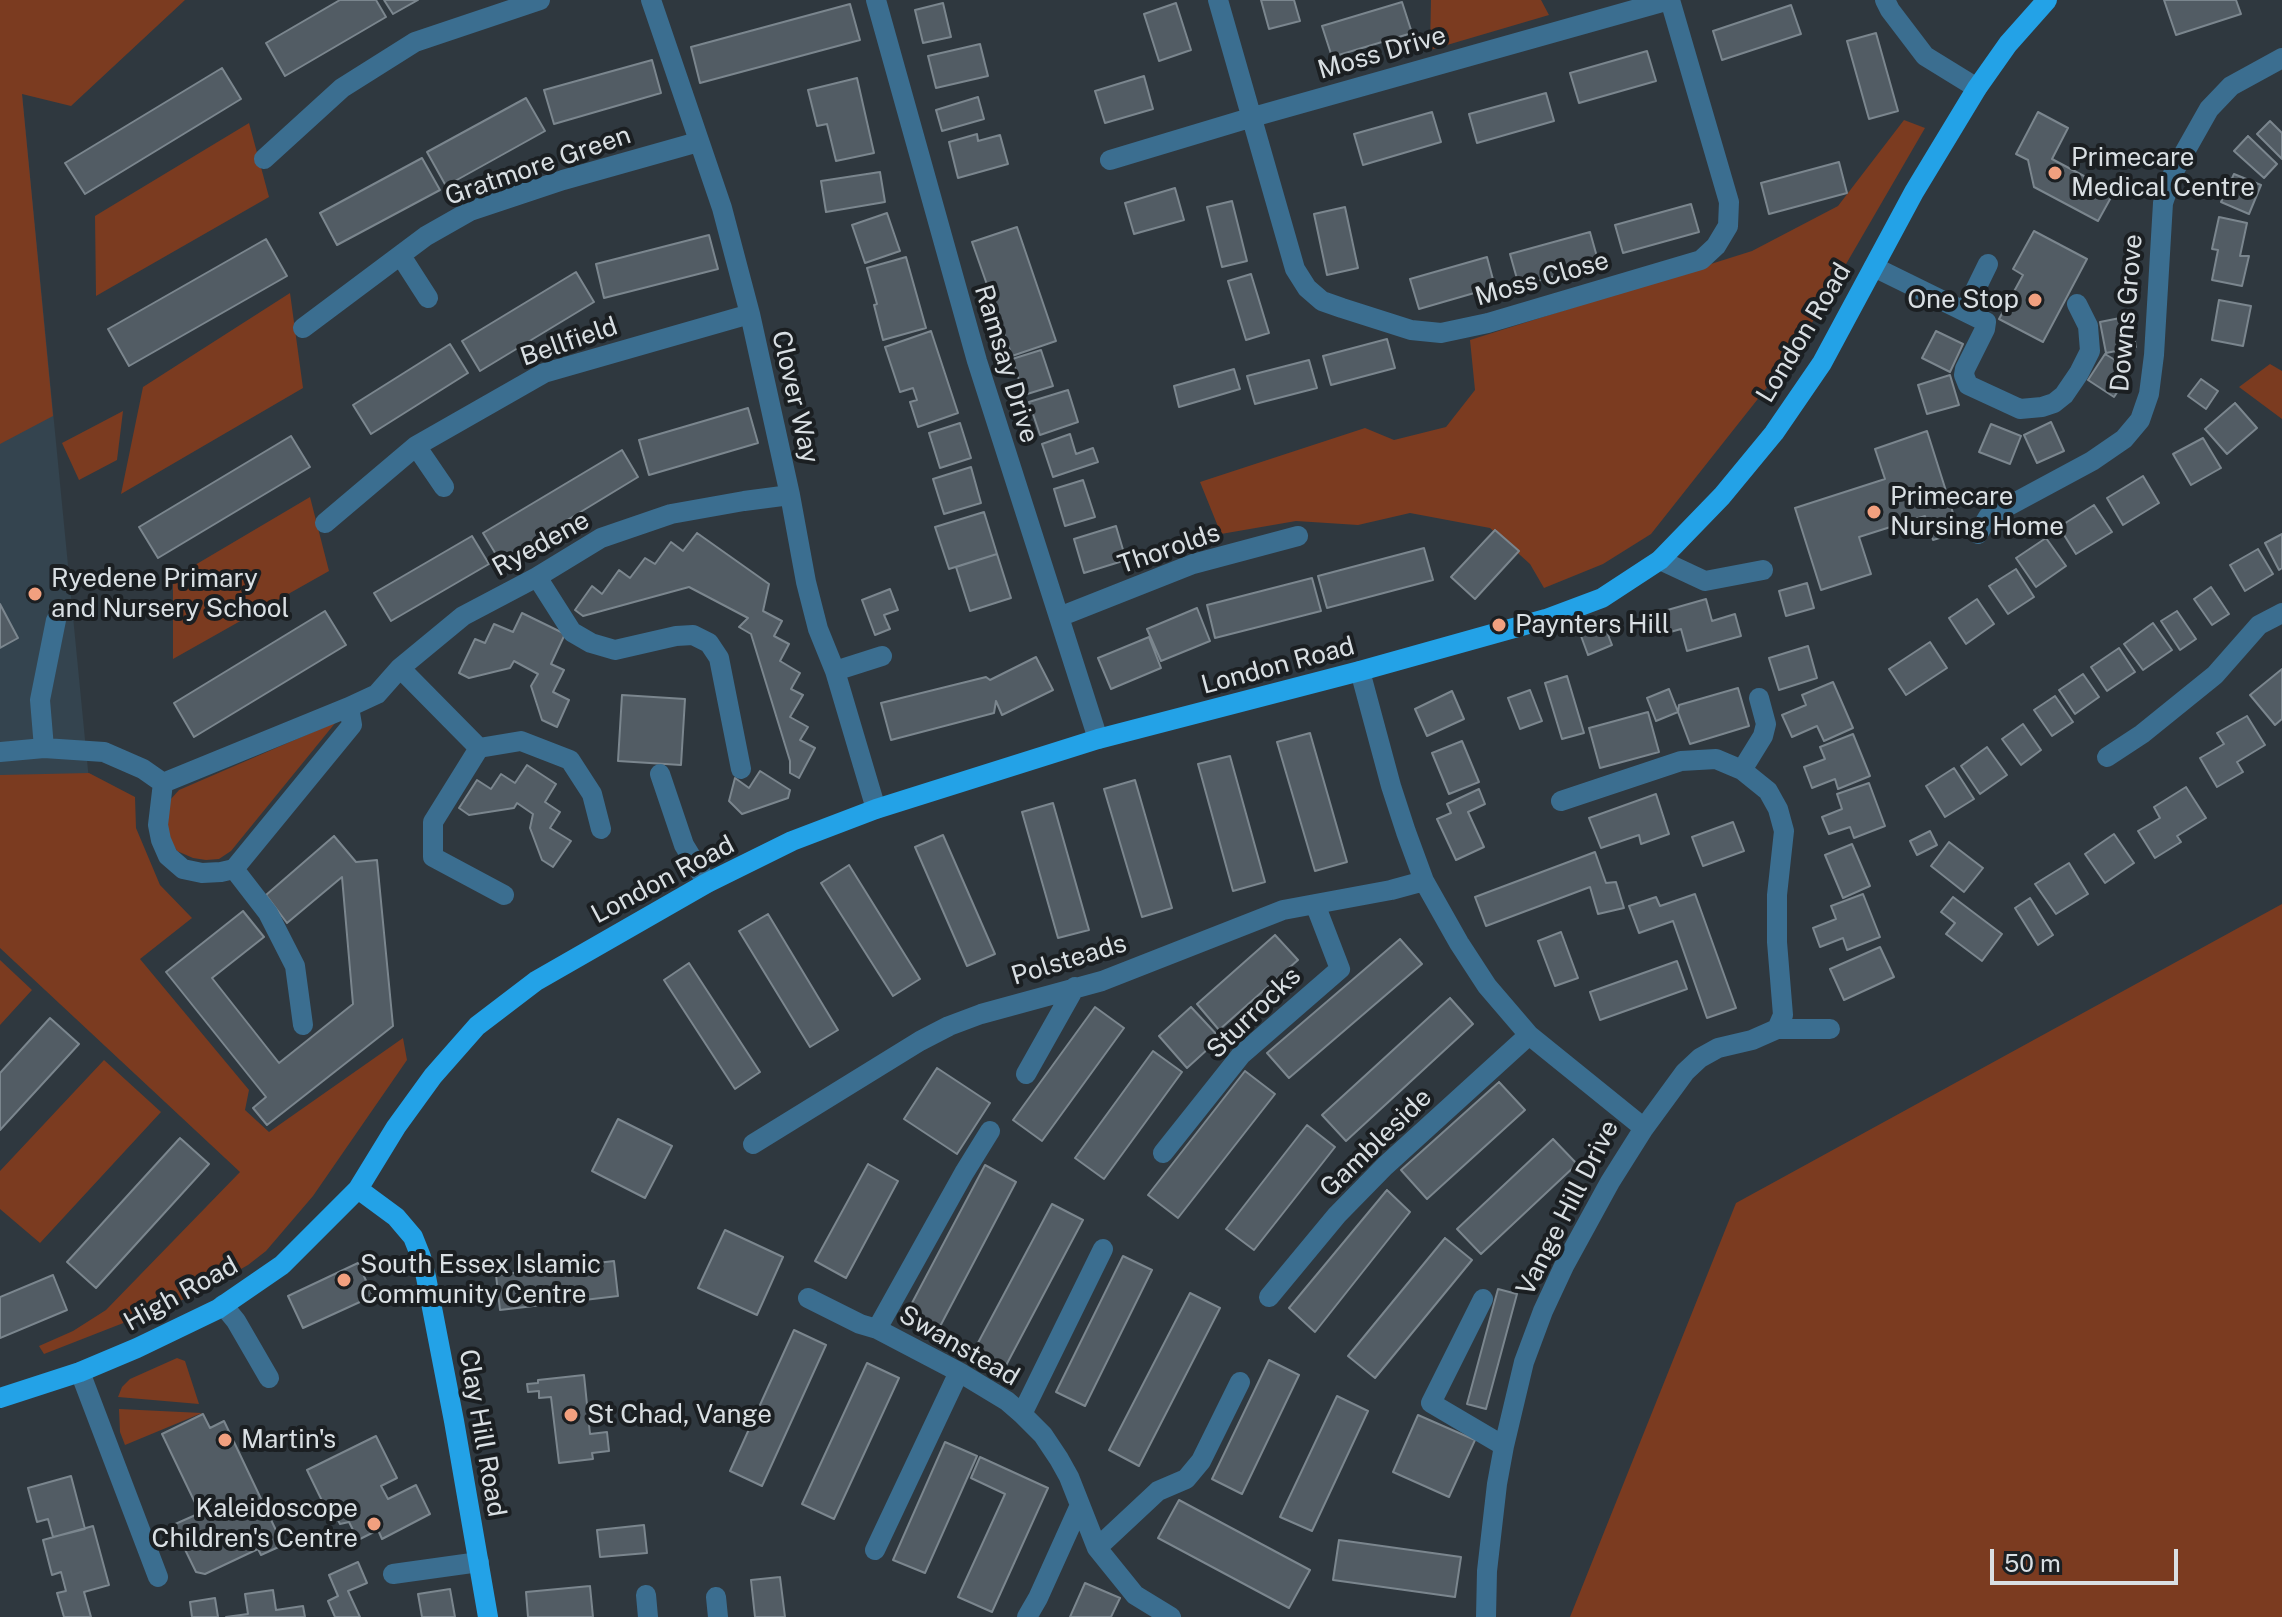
<!DOCTYPE html>
<html>
<head>
<meta charset="utf-8">
<style>
  body { margin:0 }
  #map { position:relative; width:2282px; height:1617px; overflow:hidden; background:#2f383f; font-family:"Public Sans",sans-serif }
  canvas { display:block }
  .scale { position:absolute; left:1990px; top:1549px; width:188px; height:36px; box-sizing:border-box; border:4px solid #d9dfe3; border-top:0; padding-left:10px; font-size:24px; line-height:28px; white-space:nowrap; color:#d9dfe3; -webkit-text-stroke:6px #1b1f22; paint-order:stroke }
</style>
</head>
<body>
<div id="map">
<canvas width="2282" height="1617"></canvas>
<div class="scale">50 m</div>
</div>
<script>
const ctx = document.querySelector('canvas').getContext('2d');
ctx.lineJoin = 'round';
function fill(path, color) { ctx.fillStyle = color; ctx.fill(path, 'evenodd'); }
const poly = rows => new Path2D(rows.map(r => 'M' + r).join(''));
function trace(path, color, width, dash) { ctx.strokeStyle = color; ctx.lineWidth = width; ctx.lineCap = dash ? 'butt' : 'round'; ctx.setLineDash(dash || []); ctx.stroke(path); }
function label(font, color, halo, rows, align = 'center') {
  ctx.font = font + ' "Public Sans",sans-serif'; ctx.lineWidth = 8; ctx.setLineDash([]); ctx.textBaseline = 'middle'; ctx.strokeStyle = halo; ctx.fillStyle = color; for (const [text, x, y, turn = 0] of rows) {
    ctx.save(); ctx.translate(x, y); ctx.rotate((+turn || 0) * Math.PI / 180); ctx.textAlign = isNaN(turn) ? turn : align; if (halo) ctx.strokeText(text, 0, 0); ctx.fillText(text, 0, 0); ctx.restore();
  }
}
const built = poly([
  [22,94,91,801,0,808,0,105]
]);
const green = poly([
  [0,0,185,0,71,106,22,94,53,416,0,444],
  [1431,0,1541,0,1549,15,1430,50],
  [1904,120,1925,128,1795,352,1651,534,1603,564,1544,588,1530,564,1490,528,1410,513,1358,525,1296,521,1221,534,1200,482,1365,428,1394,440,1446,427,1475,390,1470,340,1752,251,1838,206],
  [249,123,269,197,96,296,95,216],
  [290,293,303,388,121,494,143,387],
  [2270,364,2282,371,2282,419,2239,387],
  [123,411,117,460,79,480,62,443],
  [310,497,329,571,173,659,173,578],
  [336,722,231,851,219,859,206,860,193,858,177,851,168,837,166,810,170,800,179,790],
  [89,773,135,797,136,828,160,885,192,918,140,959,249,1090,245,1110,269,1132,403,1038,407,1060,313,1196,266,1251,248,1265,195,1295,44,1354,39,1346,73,1331,106,1310,240,1172,0,948,0,775],
  [2282,904,2282,1617,1570,1617,1736,1203],
  [0,960,32,990,0,1025],
  [104,1060,161,1112,40,1243,0,1209,0,1171],
  [177,1358,185,1361,199,1404,118,1397,122,1387,130,1379],
  [119,1409,202,1413,125,1445,120,1432]
]);
const building = poly([
  [340,0,376,0,386,17,285,76,266,43,340,0],
  [384,0,418,0,393,14,384,0],
  [1261,0,1294,0,1300,21,1269,29,1261,0],
  [2164,0,2236,0,2241,14,2176,35,2164,0],
  [1402,2,1412,33,1332,57,1322,26,1402,2],
  [943,3,951,37,923,43,915,10,943,3],
  [1176,3,1191,50,1159,61,1144,14,1176,3],
  [850,4,860,40,700,83,691,47,850,4],
  [1791,5,1801,34,1722,60,1713,31,1791,5],
  [1876,33,1898,111,1869,119,1847,41,1876,33],
  [980,44,988,76,936,88,928,56,980,44],
  [1647,51,1656,81,1579,103,1570,73,1647,51],
  [652,60,661,93,554,124,544,90,652,60],
  [222,68,241,99,85,194,65,163,222,68],
  [1144,76,1153,109,1105,123,1095,91,1144,76],
  [857,78,874,153,836,161,827,124,817,126,808,90,857,78],
  [1546,93,1554,121,1477,143,1469,114,1546,93],
  [978,97,984,119,942,131,936,110,978,97],
  [526,98,545,131,446,186,427,152,526,98],
  [1432,112,1441,142,1363,165,1354,134,1432,112],
  [2038,112,2068,128,2052,159,2114,192,2098,221,2034,187,2028,160,2016,154,2038,112],
  [2270,121,2282,133,2282,159,2257,134,2270,121],
  [977,134,978,141,1000,135,1008,164,958,178,949,142,977,134],
  [2248,136,2277,164,2264,178,2234,151,2248,136],
  [422,158,440,190,337,245,320,213,422,158],
  [1839,162,1847,193,1769,214,1761,183,1839,162],
  [880,172,885,202,826,212,821,181,880,172],
  [2234,174,2261,185,2249,214,2221,202,2234,174],
  [1175,188,1184,220,1134,234,1125,203,1175,188],
  [1232,201,1247,261,1222,267,1207,207,1232,201],
  [1691,204,1699,232,1623,253,1615,225,1691,204],
  [1345,207,1358,268,1327,275,1314,214,1345,207],
  [887,213,900,251,865,263,852,225,887,213],
  [2219,217,2247,223,2240,256,2249,256,2242,286,2212,280,2218,250,2212,249,2219,217],
  [1017,227,1056,341,1012,356,972,242,1017,227],
  [2034,231,2087,259,2043,342,1999,319,2023,275,2013,269,2034,231],
  [1590,232,1599,264,1519,286,1510,254,1590,232],
  [709,235,718,269,604,298,596,264,709,235],
  [266,239,287,276,129,366,108,329,266,239],
  [906,257,926,328,883,340,874,305,877,304,867,268,906,257],
  [1487,257,1495,287,1419,309,1410,279,1487,257],
  [576,272,594,302,480,371,462,341,576,272],
  [1251,274,1269,333,1246,340,1228,281,1251,274],
  [2219,300,2251,306,2243,346,2212,340,2219,300],
  [2130,316,2136,347,2106,353,2100,322,2130,316],
  [931,331,958,413,918,427,910,402,917,400,913,388,900,392,885,347,931,331],
  [1936,331,1963,344,1950,372,1922,358,1936,331],
  [1387,339,1395,368,1331,385,1323,356,1387,339],
  [450,344,468,373,371,434,353,405,450,344],
  [1041,350,1053,386,1024,395,1012,359,1041,350],
  [2105,354,2132,370,2114,397,2088,380,2105,354],
  [1309,360,1317,388,1255,404,1247,376,1309,360],
  [1234,369,1240,389,1179,407,1174,386,1234,369],
  [1950,375,1959,405,1927,414,1918,385,1950,375],
  [2201,379,2218,391,2206,409,2188,396,2201,379],
  [1068,390,1078,422,1040,435,1029,402,1068,390],
  [2235,403,2257,428,2227,454,2205,429,2235,403],
  [748,408,758,443,649,475,639,440,748,408],
  [2051,422,2064,451,2037,463,2024,435,2051,422],
  [960,423,971,458,940,468,929,433,960,423],
  [1991,424,2021,436,2010,464,1979,452,1991,424],
  [1927,431,1959,532,1933,540,1925,516,1859,537,1871,574,1821,590,1795,508,1885,479,1875,449,1927,431],
  [1070,434,1076,454,1093,448,1098,462,1053,477,1042,444,1070,434],
  [291,436,310,467,158,558,139,527,291,436],
  [2203,438,2221,468,2191,485,2173,454,2203,438],
  [622,450,638,477,500,561,483,533,622,450],
  [971,467,981,503,944,514,933,479,971,467],
  [2143,476,2159,503,2123,525,2107,498,2143,476],
  [1083,480,1095,517,1065,526,1054,489,1083,480],
  [2094,505,2112,532,2076,554,2059,527,2094,505],
  [984,512,997,554,949,569,935,527,984,512],
  [1116,526,1126,560,1084,573,1074,539,1116,526],
  [1495,530,1519,551,1475,599,1451,577,1495,530],
  [697,533,769,584,763,611,782,621,774,636,789,644,780,661,800,673,791,689,803,695,790,717,808,727,800,740,815,748,799,778,790,773,790,761,751,634,739,627,748,618,689,587,583,616,575,610,592,586,602,594,619,570,630,578,645,558,655,564,671,542,683,551,697,533],
  [2282,534,2282,568,2279,570,2265,543,2282,534],
  [472,536,489,564,391,621,374,593,472,536],
  [2046,538,2066,566,2036,587,2016,558,2046,538],
  [1424,548,1433,580,1327,608,1318,576,1424,548],
  [2258,549,2273,574,2245,591,2230,565,2258,549],
  [997,554,1011,598,970,611,956,567,997,554],
  [2016,569,2034,597,2008,614,1989,586,2016,569],
  [1312,578,1321,611,1215,638,1207,605,1312,578],
  [1807,583,1814,608,1786,616,1779,591,1807,583],
  [2211,587,2229,614,2212,625,2194,599,2211,587],
  [890,589,898,610,884,615,890,629,875,635,862,600,890,589],
  [1706,599,1712,621,1735,614,1741,636,1687,651,1681,629,1663,634,1657,613,1706,599],
  [1977,599,1994,624,1966,644,1949,618,1977,599],
  [0,604,18,638,0,648,0,604],
  [1197,608,1210,641,1161,661,1147,629,1197,608],
  [325,611,346,645,194,737,174,703,325,611],
  [2177,611,2196,639,2180,650,2161,621,2177,611],
  [522,613,565,634,551,664,564,670,553,692,569,700,557,727,542,720,531,686,538,674,514,661,510,668,469,678,459,673,475,639,485,643,494,624,513,632,522,613],
  [2153,623,2172,650,2143,670,2124,644,2153,623],
  [1605,627,1612,645,1588,655,1581,636,1605,627],
  [1149,637,1161,668,1111,689,1098,658,1149,637],
  [1930,642,1947,668,1906,695,1889,669,1930,642],
  [1808,646,1817,678,1779,690,1769,658,1808,646],
  [2119,648,2135,672,2107,691,2091,667,2119,648],
  [1036,657,1053,690,1002,715,996,701,994,713,891,740,881,703,986,677,990,680,1036,657],
  [2282,669,2282,719,2275,725,2250,695,2282,669],
  [2083,674,2099,697,2075,714,2059,690,2083,674],
  [1567,676,1584,733,1562,739,1545,683,1567,676],
  [1833,682,1853,728,1824,741,1817,726,1792,737,1782,715,1806,705,1802,695,1833,682],
  [1738,688,1749,726,1690,744,1678,712,1679,705,1738,688],
  [1669,689,1678,712,1656,721,1647,698,1669,689],
  [1530,690,1542,721,1520,729,1508,698,1530,690],
  [1452,691,1464,719,1427,736,1415,709,1452,691],
  [622,695,685,699,681,765,618,761,622,695],
  [2055,696,2073,722,2052,736,2034,710,2055,696],
  [1648,712,1659,752,1600,768,1589,728,1648,712],
  [2247,716,2265,745,2237,762,2243,772,2217,787,2200,758,2224,744,2217,733,2247,716],
  [2023,724,2041,750,2021,765,2002,739,2023,724],
  [1310,733,1347,862,1315,871,1277,742,1310,733],
  [1853,734,1870,776,1838,789,1835,779,1812,788,1804,767,1825,759,1820,747,1853,734],
  [1462,741,1479,782,1449,794,1432,753,1462,741],
  [1987,747,2007,775,1980,794,1961,766,1987,747],
  [1230,756,1265,882,1233,891,1198,764,1230,756],
  [527,765,556,784,545,802,560,812,550,828,571,841,553,867,542,860,530,828,533,814,517,803,514,808,469,815,459,808,477,780,491,789,501,774,515,783,527,765],
  [1954,768,1974,799,1945,817,1926,786,1954,768],
  [760,771,790,790,788,798,742,814,729,801,735,778,749,788,760,771],
  [1135,780,1172,908,1142,917,1104,789,1135,780],
  [1869,783,1885,826,1854,838,1850,827,1829,834,1822,817,1842,809,1837,794,1869,783],
  [2186,787,2206,818,2177,836,2181,842,2155,858,2138,831,2160,818,2154,807,2186,787],
  [1479,789,1485,804,1468,812,1484,847,1456,860,1437,819,1451,813,1447,804,1479,789],
  [1656,794,1669,834,1641,844,1639,835,1601,848,1589,818,1656,794],
  [1053,803,1089,930,1058,938,1022,812,1053,803],
  [1733,822,1744,851,1703,866,1692,837,1733,822],
  [1930,831,1937,845,1917,855,1910,841,1930,831],
  [2114,834,2134,863,2105,883,2085,854,2114,834],
  [943,835,995,954,967,966,915,847,943,835],
  [334,836,356,862,377,860,393,1026,267,1125,253,1108,266,1097,166,972,243,911,264,937,212,978,279,1063,353,1004,342,877,287,923,266,895,334,836],
  [1949,842,1983,868,1964,892,1931,866,1949,842],
  [1852,844,1870,886,1843,898,1825,855,1852,844],
  [1595,852,1606,883,1616,882,1624,908,1598,914,1590,887,1486,926,1475,897,1595,852],
  [2069,863,2088,894,2056,914,2035,884,2069,863],
  [849,865,920,979,893,996,821,883,849,865],
  [1695,894,1736,1008,1707,1018,1673,921,1639,933,1629,906,1656,897,1660,906,1695,894],
  [1863,894,1880,937,1847,950,1843,938,1820,947,1813,928,1836,919,1831,906,1863,894],
  [1953,897,2002,934,1982,961,1946,934,1955,923,1941,912,1953,897],
  [2030,898,2053,935,2038,945,2015,908,2030,898],
  [768,914,838,1030,810,1047,739,931,768,914],
  [1561,932,1578,978,1555,986,1538,941,1561,932],
  [1275,935,1298,960,1219,1030,1197,1004,1275,935],
  [1400,939,1422,964,1289,1078,1267,1053,1400,939],
  [1880,947,1894,977,1844,1000,1830,969,1880,947],
  [1677,961,1687,989,1600,1020,1590,992,1677,961],
  [689,963,760,1072,735,1089,664,980,689,963],
  [1450,998,1473,1024,1346,1141,1322,1115,1450,998],
  [1095,1007,1124,1028,1042,1141,1013,1120,1095,1007],
  [1191,1007,1220,1038,1187,1068,1159,1036,1191,1007],
  [50,1018,79,1044,0,1130,0,1073,50,1018],
  [1153,1051,1182,1072,1104,1179,1075,1158,1153,1051],
  [937,1068,990,1103,957,1154,904,1119,937,1068],
  [1245,1071,1275,1094,1178,1218,1148,1195,1245,1071],
  [1499,1082,1525,1110,1427,1199,1401,1170,1499,1082],
  [618,1119,672,1146,645,1198,592,1171,618,1119],
  [1307,1125,1335,1147,1254,1250,1226,1229,1307,1125],
  [180,1138,209,1164,96,1288,67,1262,180,1138],
  [1553,1139,1577,1164,1481,1254,1457,1229,1553,1139],
  [868,1164,898,1181,846,1278,815,1261,868,1164],
  [985,1165,1016,1182,935,1336,903,1320,985,1165],
  [1387,1190,1410,1212,1315,1332,1289,1308,1387,1190],
  [1052,1204,1083,1220,1002,1373,971,1356,1052,1204],
  [725,1230,783,1257,757,1315,698,1288,725,1230],
  [1445,1238,1472,1260,1375,1378,1348,1356,1445,1238],
  [1123,1256,1152,1270,1085,1406,1056,1392,1123,1256],
  [614,1261,618,1296,500,1310,496,1275,614,1261],
  [358,1263,373,1296,303,1328,288,1296,358,1263],
  [53,1275,67,1310,0,1338,0,1297,53,1275],
  [1498,1289,1517,1294,1486,1409,1467,1404,1498,1289],
  [1190,1293,1220,1308,1139,1466,1109,1450,1190,1293],
  [794,1330,826,1345,762,1486,730,1471,794,1330],
  [1269,1360,1299,1375,1242,1494,1212,1479,1269,1360],
  [867,1363,899,1378,834,1519,802,1504,867,1363],
  [584,1375,590,1434,607,1432,609,1451,592,1453,593,1459,559,1463,551,1397,539,1398,539,1391,528,1392,527,1384,538,1383,538,1380,584,1375],
  [1337,1396,1368,1411,1312,1531,1280,1517,1337,1396],
  [203,1414,210,1428,224,1421,283,1545,261,1555,258,1549,205,1574,196,1572,173,1525,200,1513,162,1434,203,1414],
  [1418,1415,1475,1440,1449,1497,1393,1472,1418,1415],
  [376,1436,397,1478,381,1486,388,1499,416,1485,430,1514,382,1539,378,1530,358,1540,349,1522,340,1524,332,1509,327,1511,307,1470,376,1436],
  [945,1442,977,1456,925,1573,893,1560,945,1442],
  [980,1457,1048,1488,992,1612,958,1597,1005,1494,971,1478,980,1457],
  [71,1476,85,1529,53,1537,48,1519,37,1522,28,1488,71,1476],
  [1179,1500,1310,1570,1289,1608,1158,1538,1179,1500],
  [644,1525,647,1553,600,1557,597,1530,644,1525],
  [93,1526,109,1585,84,1592,91,1617,64,1617,57,1593,66,1591,61,1572,52,1575,43,1540,93,1526],
  [1339,1540,1461,1557,1455,1597,1333,1580,1339,1540],
  [358,1562,367,1583,348,1591,360,1617,335,1617,328,1601,338,1596,329,1575,358,1562],
  [780,1577,785,1617,755,1617,751,1580,780,1577],
  [1085,1583,1120,1598,1111,1617,1070,1617,1085,1583],
  [590,1586,593,1617,528,1617,526,1592,590,1586],
  [450,1589,455,1617,422,1617,418,1594,450,1589],
  [273,1590,276,1610,303,1606,305,1617,226,1617,248,1614,245,1594,273,1590],
  [215,1598,218,1617,192,1617,190,1602,215,1598]
]);
const minor = poly([
  [651,0,722,208,750,314,790,495,806,582,818,629,835,671,876,809],
  [876,0,977,361,1098,739],
  [1218,0,1295,269,1307,288,1322,301,1342,308,1411,330,1441,333,1488,323,1701,260,1716,246,1728,226,1729,202,1670,0],
  [1885,0,1890,10,1925,56,1977,88],
  [264,159,342,88,415,42,540,0],
  [1110,160,1253,117,1669,0],
  [401,256,428,298],
  [1874,267,1986,322,1985,329,1965,369,1964,375,1968,385,2020,409,2042,407,2054,403,2064,395,2079,373,2090,351,2088,326,2077,304],
  [1965,311,1988,264],
  [303,328,426,236,470,211,563,180,698,142],
  [416,446,444,487],
  [325,523,416,446,544,373,750,314],
  [1978,534,1988,517,2092,461,2124,439,2140,420,2149,394,2154,355,2163,203,2174,171,2209,109,2231,86,2282,58],
  [1660,560,1705,581,1763,570],
  [537,577,572,632,591,643,615,650,676,636,693,635,709,643,719,658,741,769],
  [1059,617,1193,564,1298,536],
  [400,668,479,748,521,741,570,760,592,794,601,829],
  [835,671,882,656],
  [1360,671,1391,786,1406,832,1424,881,1459,943,1487,986,1529,1035,1644,1128,1610,1182,1564,1266,1543,1311,1524,1362,1504,1446,1497,1484,1487,1571,1486,1617],
  [44,748,40,700,56,620],
  [479,748,433,822,433,857,504,895],
  [0,752,44,748,104,752,143,769,163,783,158,825,161,840,168,856,183,869,202,873,221,872,234,869,352,725,349,707,377,694,400,668,463,616,537,577,601,538,671,514,744,501,790,495],
  [2107,757,2142,734,2215,675,2259,625,2282,613],
  [1742,770,1763,736,1766,724,1759,698],
  [660,774,684,845,707,883],
  [163,783,349,707],
  [1561,801,1681,761,1716,759,1742,770,1768,791,1778,809,1784,831,1777,895,1777,942,1783,1015,1777,1029,1752,1040,1718,1048,1700,1058,1685,1072,1644,1128],
  [234,869,268,913,295,966,303,1025],
  [1777,1029,1830,1029],
  [1026,1074,1075,987],
  [753,1144,920,1041,949,1026,981,1014,1102,981,1283,910,1391,890,1424,881],
  [1163,1153,1241,1055,1340,969,1315,904],
  [1269,1297,1337,1215,1385,1166,1529,1035],
  [808,1298,860,1324,877,1329,959,1372,1007,1401,1022,1414,1043,1435,1059,1459,1069,1477,1097,1548,1135,1595,1171,1617],
  [1483,1299,1431,1403,1504,1446],
  [223,1305,236,1321,269,1378],
  [877,1329,964,1173,990,1131],
  [80,1372,158,1577],
  [1022,1414,1103,1249],
  [1097,1548,1158,1491,1186,1479,1201,1461,1240,1382],
  [875,1550,959,1372],
  [393,1574,479,1562],
  [646,1595,648,1617],
  [716,1597,718,1617],
  [1027,1617,1038,1598,1080,1505]
]);
const major = poly([
  [358,1189,396,1217,413,1237,421,1257,426,1277,454,1421,488,1617],
  [0,1398,80,1372,137,1348,218,1309,282,1265,358,1189,396,1127,433,1076,477,1026,536,981,707,883,792,841,876,809,1098,739,1360,671,1546,619,1602,598,1660,560,1722,496,1774,433,1822,363,1914,192,1977,88,2008,44,2047,0]
]);
const markers = [
  [2055,173,8,"#f2a07f"],
  [2035,300,8,"#f2a07f"],
  [1874,512,8,"#f2a07f"],
  [35,594,8,"#f2a07f"],
  [1499,625,8,"#f2a07f"],
  [344,1280,8,"#f2a07f"],
  [571,1415,8,"#f2a07f"],
  [225,1440,8,"#f2a07f"],
  [374,1524,8,"#f2a07f"]
];
const streetNames = [
  ["Moss Drive",1382,53,-16],
  ["Gratmore Green",538,166,-19],
  ["Moss Close",1542,279,-16],
  ["Downs Grove",2127,313,-85],
  ["London Road",1804,333,-59],
  ["Bellfield",569,342,-19],
  ["Ramsay Drive",1006,364,73],
  ["Clover Way",795,397,77],
  ["Ryedene",541,544,-29],
  ["Thorolds",1169,549,-19],
  ["London Road",1278,666,-15],
  ["London Road",663,880,-28],
  ["Polsteads",1069,960,-17],
  ["Sturrocks",1254,1013,-44],
  ["Gambleside",1376,1143,-44],
  ["Vange Hill Drive",1568,1208,-63],
  ["High Road",181,1294,-29],
  ["Swanstead",959,1346,30],
  ["Clay Hill Road",482,1433,80]
];
const poiNames = [
  ["Primecare",2071,158],
  ["Medical Centre",2071,188],
  ["One Stop",2019,300,"right"],
  ["Primecare",1890,497],
  ["Nursing Home",1890,527],
  ["Ryedene Primary",51,579],
  ["and Nursery School",51,609],
  ["Paynters Hill",1515,625],
  ["South Essex Islamic",360,1265],
  ["Community Centre",360,1295],
  ["St Chad, Vange",587,1415],
  ["Martin's",241,1440],
  ["Kaleidoscope",358,1509,"right"],
  ["Children's Centre",358,1539,"right"]
];
fill(built, '#34444f');
fill(green, '#7b3b20');
fill(building, '#525c64');
trace(building, '#7b868e', 2);
trace(minor, '#3b6e90', 20);
trace(major, '#23a2e7', 20);
for (const [x, y, r, color] of markers) { const dot = new Path2D(); dot.arc(x, y, r, 0, 2 * Math.PI); ctx.fillStyle = color; ctx.fill(dot); trace(dot, '#1b1f22', 3); }
label('26px', '#d9dfe3', '#1b1f22', streetNames);
label('26px', '#d9dfe3', '#1b1f22', poiNames, 'left');
</script>
</body>
</html>
